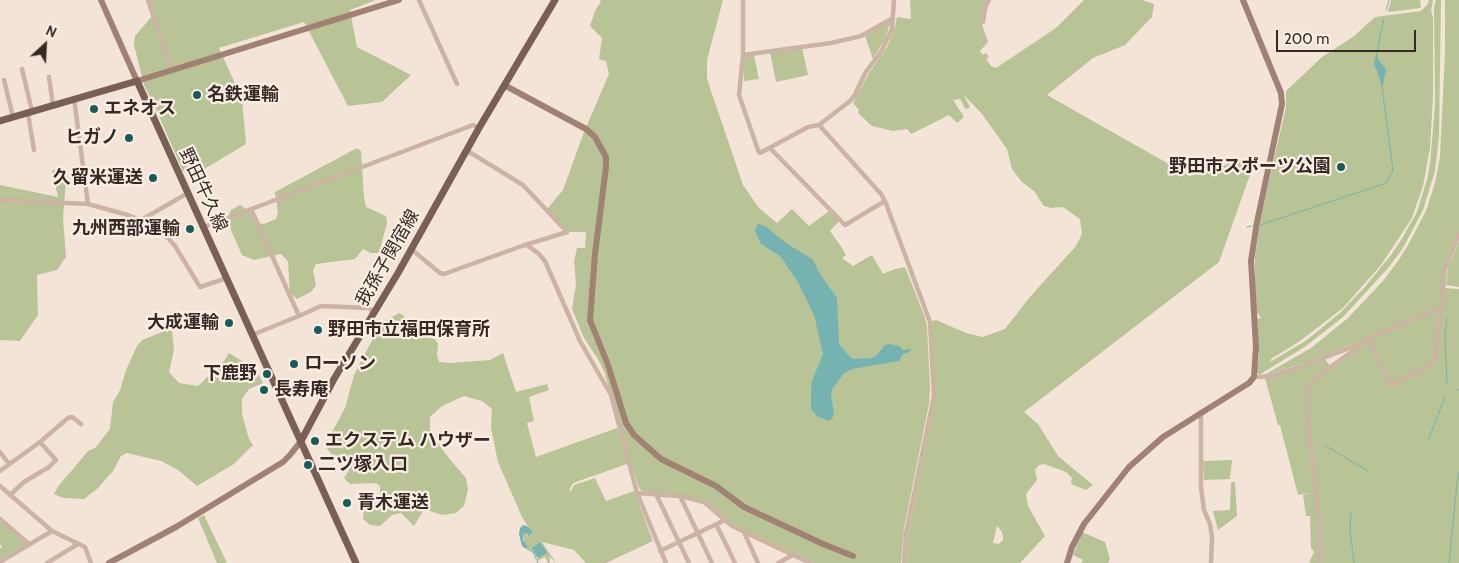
<!DOCTYPE html>
<html>
<head>
<meta charset="utf-8">
<style>
  body { margin:0 }
  #map { position:relative; width:1459px; height:563px; overflow:hidden; background:#f4e4d8; font-family:Cabin,sans-serif }
  canvas { display:block }
  .north { position:absolute; left:20px; top:20px; width:50px; height:50px; -webkit-text-stroke:4px #fbefe4; paint-order:stroke; rotate:25deg; font-size:14px; font-weight:700; line-height:20px; text-align:center; color:#372a26 }
  .north::after { content:''; display:block; margin:auto; width:18px; height:22px; background:#372a26; clip-path:polygon(50% 0,100% 100%,50% 72%,0 100%) }
  .scale { position:absolute; left:1276px; top:30px; width:140px; height:22px; box-sizing:border-box; border:2px solid #372a26; border-top:0; padding-left:6px; font-size:15px; line-height:18px; white-space:nowrap; color:#372a26; -webkit-text-stroke:4px #fbefe4; paint-order:stroke }
</style>
</head>
<body>
<div id="map">
<canvas width="1459" height="563"></canvas>
<div class="north">N</div>
<div class="scale">200 m</div>
</div>
<script>
const ctx = document.querySelector('canvas').getContext('2d');
ctx.lineJoin = 'round';
function fill(path, color) { ctx.fillStyle = color; ctx.fill(path, 'evenodd'); }
const poly = rows => new Path2D(rows.map(r => 'M' + r).join(''));
function trace(path, color, width, dash) { ctx.strokeStyle = color; ctx.lineWidth = width; ctx.lineCap = dash ? 'butt' : 'round'; ctx.setLineDash(dash || []); ctx.stroke(path); }
function label(font, color, halo, rows, align = 'center') {
  ctx.font = font + ' Cabin,"Noto Sans JP",sans-serif'; ctx.lineWidth = 4.5; ctx.setLineDash([]); ctx.textBaseline = 'middle'; ctx.strokeStyle = halo; ctx.fillStyle = color; for (const [text, x, y, turn = 0] of rows) {
    ctx.save(); ctx.translate(x, y); ctx.rotate((+turn || 0) * Math.PI / 180); ctx.textAlign = isNaN(turn) ? turn : align; if (halo) ctx.strokeText(text, 0, 0); ctx.fillText(text, 0, 0); ctx.restore();
  }
}
const green = poly([
  [149,0,376,0,350,10,357,47,411,75,382,102,348,106,304,22,219,48,242,99,246,144,206,168,183,171,155,107,144,85,134,45,135,36,154,14],
  [600,0,723,0,707,60,707,79,743,185,759,208,777,223,792,209,809,226,829,211,839,221,830,231,842,248,846,255,842,258,853,266,872,255,883,274,895,269,905,267,924,315,927,326,930,387,929,404,904,529,901,563,813,563,734,525,704,501,643,492,639,488,621,433,605,374,599,361,584,338,572,309,576,285,574,261,577,248,585,248,586,232,569,232,547,209,563,190,584,132,609,74,606,61,599,59,602,38,590,26,595,11,601,1],
  [910,0,988,0,982,24,988,42,980,51,983,55,986,53,989,57,986,59,991,66,996,68,1056,28,1084,0,1142,0,1154,4,1152,17,1125,45,1093,58,1047,95,1190,176,1257,155,1219,262,1024,412,1038,424,1058,456,1093,485,1086,490,1071,484,1072,478,1066,472,1044,464,1039,465,1035,470,1037,480,1026,494,1028,506,1045,536,1020,563,906,563,908,536,935,400,932,321,936,320,966,333,983,337,1005,329,1029,298,1076,246,1082,234,1080,219,1063,207,1051,208,1044,206,1034,191,1022,182,1012,169,1007,149,982,114,963,94,970,107,967,109,965,108,960,99,953,100,964,117,957,123,949,115,911,134,907,129,893,131,872,126,858,113,859,110,853,103,869,73,887,47,895,27,897,17,911,19],
  [997,526,1002,532,1003,537,1003,540,999,544,993,543],
  [1391,0,1420,0,1421,8,1388,12],
  [1429,0,1433,0,1431,11,1433,17,1433,97,1430,148,1423,186,1412,218,1381,265,1343,308,1300,341,1271,359,1270,362,1307,340,1341,312,1364,288,1391,255,1403,237,1417,212,1428,176,1430,163,1435,106,1434,7,1436,0,1441,0,1439,137,1435,171,1423,210,1403,248,1389,267,1343,317,1306,346,1259,375,1257,372,1259,356,1257,319,1261,318,1256,311,1255,298,1255,257,1261,216,1286,107,1286,91,1322,57,1353,37,1375,17,1421,11,1427,5],
  [1445,0,1459,0,1459,231,1447,258,1439,308,1312,361,1264,375,1311,348,1348,318,1383,281,1398,261,1408,245,1426,211,1435,183,1440,157,1445,52],
  [891,20,885,39,873,59,865,36],
  [802,47,808,75,776,82,770,52],
  [754,55,759,79,744,81,743,58,744,56],
  [357,148,361,151,364,198,366,207,386,216,387,223,379,253,371,253,363,249,355,259,316,264,313,270,316,285,311,292,297,299,290,293,288,261,281,254,254,260,242,255,227,221,231,210,240,205,249,211,257,223,264,224,276,219,278,212,275,192],
  [52,170,67,170,63,218,66,257,57,270,37,275,38,315,20,341,0,340,0,185,58,197],
  [1459,241,1459,287,1446,285,1448,267],
  [1444,288,1459,289,1459,563,1321,563,1322,539,1307,399,1309,389,1314,381,1366,342,1368,342,1390,386,1435,364],
  [1438,311,1439,312,1432,363,1392,383,1370,339,1416,318],
  [399,313,404,316,412,335,435,339,438,344,437,355,439,362,450,363,490,360,503,353,516,392,547,384,549,390,529,397,534,421,527,423,536,457,617,428,628,462,627,464,573,483,569,491,571,491,574,485,595,478,606,501,634,491,653,541,606,563,586,563,574,550,542,542,556,563,549,556,550,563,548,563,545,557,539,560,540,563,534,553,528,549,524,542,524,533,526,533,528,536,533,534,522,517,498,462,491,428,492,409,482,401,464,396,442,406,430,417,430,432,448,457,466,478,468,490,464,506,456,513,442,515,424,509,414,526,401,513,392,515,380,526,370,525,363,519,364,509,380,500,380,486,376,483,350,484,344,478,352,465,351,459,345,457,335,458,327,449,333,440,331,434,345,408,354,375,381,323],
  [167,330,172,331,174,350,169,372,179,383,198,386,224,361,229,353,256,370,263,383,249,389,242,399,242,414,249,439,253,445,234,464,197,486,178,470,161,461,127,453,121,456,113,471,98,488,84,499,63,498,54,494,59,485,73,469,88,451,95,448,110,429,113,402,120,390,126,370,137,346,142,340],
  [1325,359,1330,366,1317,375,1305,393,1305,397,1320,544,1318,563,1309,563,1314,552,1311,548,1310,516,1306,516,1303,495,1311,493,1298,495,1280,425,1278,425,1265,378],
  [1232,460,1230,479,1204,480,1203,461],
  [1231,482,1235,482,1237,516,1218,530,1213,511,1230,510],
  [204,515,227,563,217,563,198,518],
  [0,522,25,543,25,545,0,560,0,549,2,547,0,544],
  [1082,532,1105,542,1110,559,1108,563,1081,563,1083,560,1073,555]
]);
const water = poly([
  [1377,51,1378,59,1386,70,1382,89,1379,76,1374,64],
  [758,224,765,226,786,243,812,259,814,262,818,271,837,298,839,344,850,357,854,359,870,358,876,356,885,345,889,344,899,346,903,350,911,349,911,351,903,354,899,361,852,369,844,373,832,389,831,396,834,414,832,419,828,421,817,416,811,409,811,391,812,381,823,354,814,315,798,282,781,257,761,244,755,231],
  [523,525,529,527,533,533,529,536,526,533,524,533,523,540,528,547,526,549,522,546,519,534,520,528],
  [540,542,547,553,538,558,532,548]
]);
const stream = poly([
  [1386,10,1389,0],
  [1377,52,1384,18],
  [1260,225,1386,183,1393,170,1382,87],
  [1247,227,1252,226],
  [1447,318,1445,334,1447,384],
  [1456,390,1459,390],
  [1429,438,1445,397],
  [1326,446,1368,471],
  [1351,513,1350,529,1354,563],
  [527,549,533,552,538,563],
  [1449,563,1458,473]
]);
const street = poly([
  [148,0,172,70],
  [419,0,457,84],
  [743,0,743,55,739,95,758,150,760,153,808,127,819,125],
  [894,0,892,29,881,52,865,73,855,95,850,101,819,125,881,194,885,201,930,322,934,396,906,534,904,563],
  [983,22,985,8,989,0],
  [743,55,831,43,861,36,893,18],
  [22,69,32,111],
  [49,77,53,105],
  [4,80,13,117],
  [74,98,88,204],
  [28,113,34,150],
  [770,148,845,225,885,201],
  [0,200,88,204,128,215,148,223,169,239,175,246,200,287,227,278],
  [251,209,299,316,321,306,368,308,375,312],
  [141,220,188,193],
  [204,227,473,125,479,128],
  [527,245,539,254,545,261,580,341,611,395,637,493,666,563],
  [411,249,440,273,444,274,522,246,567,232,523,185,466,150],
  [252,335,299,316],
  [1368,339,1391,385,1434,363,1441,309],
  [1259,377,1269,376,1297,368,1347,349,1410,320,1441,309,1445,268,1459,234],
  [1201,412,1201,488,1204,510,1210,524,1212,537,1211,563],
  [0,452,9,464],
  [0,471,40,442,68,418,72,417,81,424],
  [0,486,52,531,85,547,91,563],
  [637,493,680,496,704,502,732,526,810,563],
  [656,494,689,563],
  [10,495,24,482,49,467,56,460,40,442],
  [680,496,712,563],
  [0,519,29,544],
  [716,524,735,563],
  [744,532,758,563],
  [660,551,725,520],
  [0,562,52,531],
  [47,563,78,544],
  [778,563,793,555],
  [1319,563,1321,540,1307,412,1307,394,1309,386,1315,378,1361,345]
]);
const secondary = poly([
  [101,0,137,81,399,0],
  [504,85,586,129,595,137,606,157,606,167,595,254,590,320,608,365,626,423,634,435,661,459,716,486,744,507,823,544,853,556],
  [109,563,176,527,283,462,290,455,301,441],
  [1067,563,1072,547,1084,524,1129,467,1163,437,1249,383,1254,377,1256,347,1251,261,1257,222,1282,104,1281,93,1243,0]
]);
const primary = poly([
  [0,121,137,81,356,563],
  [301,441,334,379,398,273,479,128,555,0]
]);
const markers = [
  [197,95,5,"#175c5c"],
  [94,109,5,"#175c5c"],
  [129,138,5,"#175c5c"],
  [1341,167,5,"#175c5c"],
  [153,178,5,"#175c5c"],
  [190,229,5,"#175c5c"],
  [229,323,5,"#175c5c"],
  [318,330,5,"#175c5c"],
  [294,364,5,"#175c5c"],
  [267,374,5,"#175c5c"],
  [264,390,5,"#175c5c"],
  [315,441,5,"#175c5c"],
  [308,465,5,"#175c5c"],
  [347,503,5,"#175c5c"]
];
const poiNames = [
  ["名鉄運輸",207,95],
  ["エネオス",104,109],
  ["ヒガノ",119,138,"right"],
  ["野田市スポーツ公園",1331,167,"right"],
  ["久留米運送",143,178,"right"],
  ["九州西部運輸",180,229,"right"],
  ["大成運輸",219,323,"right"],
  ["野田市立福田保育所",328,330],
  ["ローソン",304,364],
  ["下鹿野",257,374,"right"],
  ["長寿庵",274,390],
  ["エクステム ハウザー",325,441],
  ["二ツ塚入口",318,465],
  ["青木運送",357,503]
];
const streetNames = [
  ["野田牛久線",203,190,65],
  ["我孫子関宿線",388,258,-60]
];
fill(green, '#b8c496');
fill(water, '#74b3b1');
trace(stream, '#74b3b1', 1);
trace(street, '#cdb3a3', 4.5);
trace(secondary, '#a08174', 6);
trace(primary, '#7a5f55', 7);
for (const [x, y, r, color] of markers) { const dot = new Path2D(); dot.arc(x, y, r, 0, 2 * Math.PI); ctx.fillStyle = color; ctx.fill(dot); trace(dot, '#fbefe4', 2); }
label('bold 18px', '#372a26', '#fbefe4', poiNames, 'left');
label('18px', '#372a26', '#fbefe4', streetNames);
</script>
</body>
</html>
